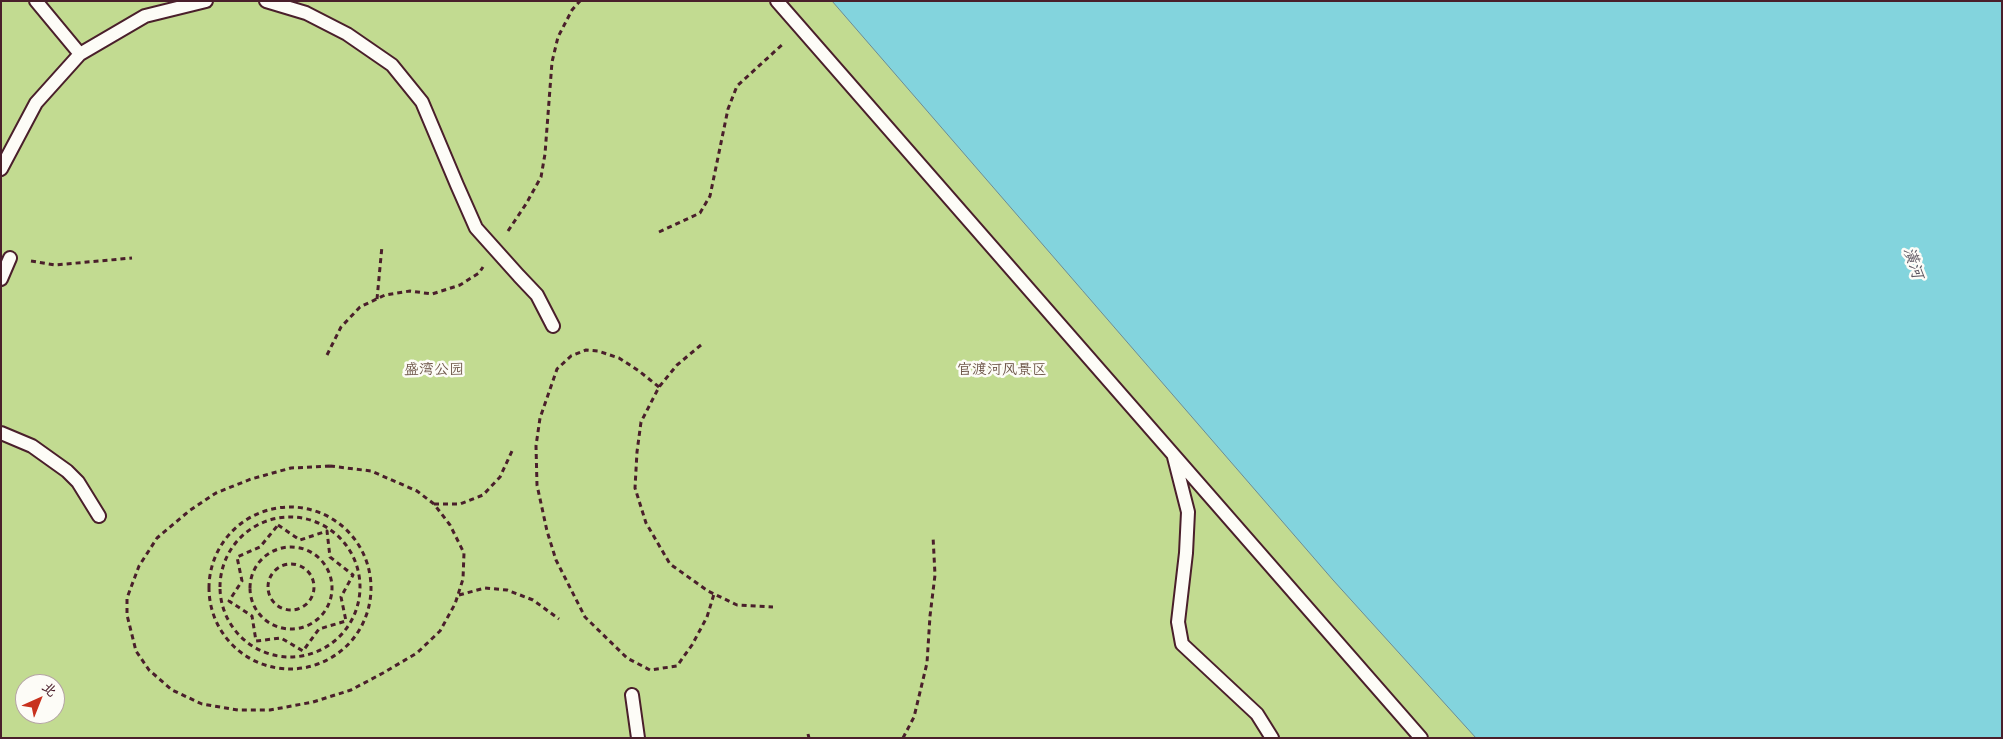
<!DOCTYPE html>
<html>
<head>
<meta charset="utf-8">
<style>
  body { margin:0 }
  #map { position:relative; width:2003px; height:739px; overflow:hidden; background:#fdfcf7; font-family:"Playpen Sans","LXGW WenKai TC",sans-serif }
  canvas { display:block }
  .frame { position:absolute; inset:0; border:2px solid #4a1f2b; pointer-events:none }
  .north { position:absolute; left:15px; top:674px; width:50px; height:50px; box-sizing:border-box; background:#fdfcf7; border:1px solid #b5a4a5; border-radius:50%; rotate:44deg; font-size:14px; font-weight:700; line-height:20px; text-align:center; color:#4a1f2b }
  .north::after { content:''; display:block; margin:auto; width:18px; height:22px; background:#c8321e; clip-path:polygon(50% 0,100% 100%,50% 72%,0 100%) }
</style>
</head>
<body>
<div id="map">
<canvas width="2003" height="739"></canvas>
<div class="frame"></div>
<div class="north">北</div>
</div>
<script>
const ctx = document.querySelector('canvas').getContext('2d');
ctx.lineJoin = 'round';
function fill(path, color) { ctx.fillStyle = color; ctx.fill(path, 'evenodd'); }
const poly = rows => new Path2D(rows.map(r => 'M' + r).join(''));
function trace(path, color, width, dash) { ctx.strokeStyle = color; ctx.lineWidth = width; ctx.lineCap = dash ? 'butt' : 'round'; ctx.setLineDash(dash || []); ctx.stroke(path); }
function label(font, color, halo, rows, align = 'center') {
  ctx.font = font + ' "Playpen Sans","LXGW WenKai TC",sans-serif'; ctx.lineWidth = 5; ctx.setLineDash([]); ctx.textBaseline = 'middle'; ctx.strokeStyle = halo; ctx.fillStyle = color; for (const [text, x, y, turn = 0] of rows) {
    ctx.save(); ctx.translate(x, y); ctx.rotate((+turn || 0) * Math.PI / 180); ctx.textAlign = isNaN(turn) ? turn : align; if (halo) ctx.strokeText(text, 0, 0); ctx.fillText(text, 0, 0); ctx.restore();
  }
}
const green = poly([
  [1,1,2002,1,2002,738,1,738],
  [25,684,55,684,55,714,25,714]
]);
const water = poly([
  [832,1,2002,1,2002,738,1476,738,1333,580,832,1]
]);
const path = poly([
  [508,231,526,204,541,177,545,154,552,62,558,37,572,10,580,1],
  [659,232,700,213,710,196,728,109,737,86,784,43],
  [31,261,55,265,132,258],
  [377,299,382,246],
  [701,345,677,365,659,387,641,422,637,452,635,488,646,523,670,564,708,591,737,605,773,607],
  [327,355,341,327,360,307,385,295,410,291,432,294,460,285,479,273,483,267],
  [659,387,639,371,619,358,598,351,586,350,571,356,557,369,540,418,536,446,537,485,547,531,556,560,585,617,627,658,650,670,677,666,692,645,707,617,714,594],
  [330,466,371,471,417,491,434,504,450,525,464,553,463,579,455,604,440,631,417,653,383,673,351,690,313,702,270,710,238,710,202,704,172,690,149,670,136,651,127,615,127,598,139,566,157,538,189,511,216,493,251,479,291,468,330,466],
  [434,504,460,504,483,495,500,477,512,451],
  '209 588a81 81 0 1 1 162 0a81 81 0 1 1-162 0Z',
  '220 587a70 70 0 1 1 140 0a70 70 0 1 1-140 0Z',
  [278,525,300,540,327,531,330,557,353,575,341,597,346,621,319,629,303,651,281,638,256,641,252,616,229,601,242,581,237,557,260,547,278,525],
  '250 588a41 41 0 1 1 82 0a41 41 0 1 1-82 0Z',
  '268 587a23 23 0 1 1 46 0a23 23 0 1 1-46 0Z',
  [459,595,485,588,507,590,533,600,559,619],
  [808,734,809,738],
  [903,738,914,717,927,663,930,616,935,575,933,536]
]);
const service = poly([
  [36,1,80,54],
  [266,1,306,13,347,34,392,65,422,102,457,185,476,228,519,276,537,295,553,326],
  [777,1,1421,738],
  [1,169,36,103,80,54,145,16,206,1],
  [1,279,10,258],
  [1,433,32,446,67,471,78,482,99,516],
  [1174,457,1188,512,1186,553,1178,622,1182,644,1257,714,1272,738],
  [632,695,638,738]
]);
const parkNames = [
  ["盛湾公园",434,370],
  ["官渡河风景区",1002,370]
];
const waterNames = [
  ["潢河",1913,263,71]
];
fill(green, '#c2db91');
fill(water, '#83d4dd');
trace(water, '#6c8c96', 1);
trace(service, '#4a1f2b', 16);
trace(path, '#4a1f2b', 3, [5, 4]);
trace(service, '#fdfcf7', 12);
label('15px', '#6e574a', '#fdfcf7', parkNames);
label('italic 16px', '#5b5560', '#fdfcf7', waterNames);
</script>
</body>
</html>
